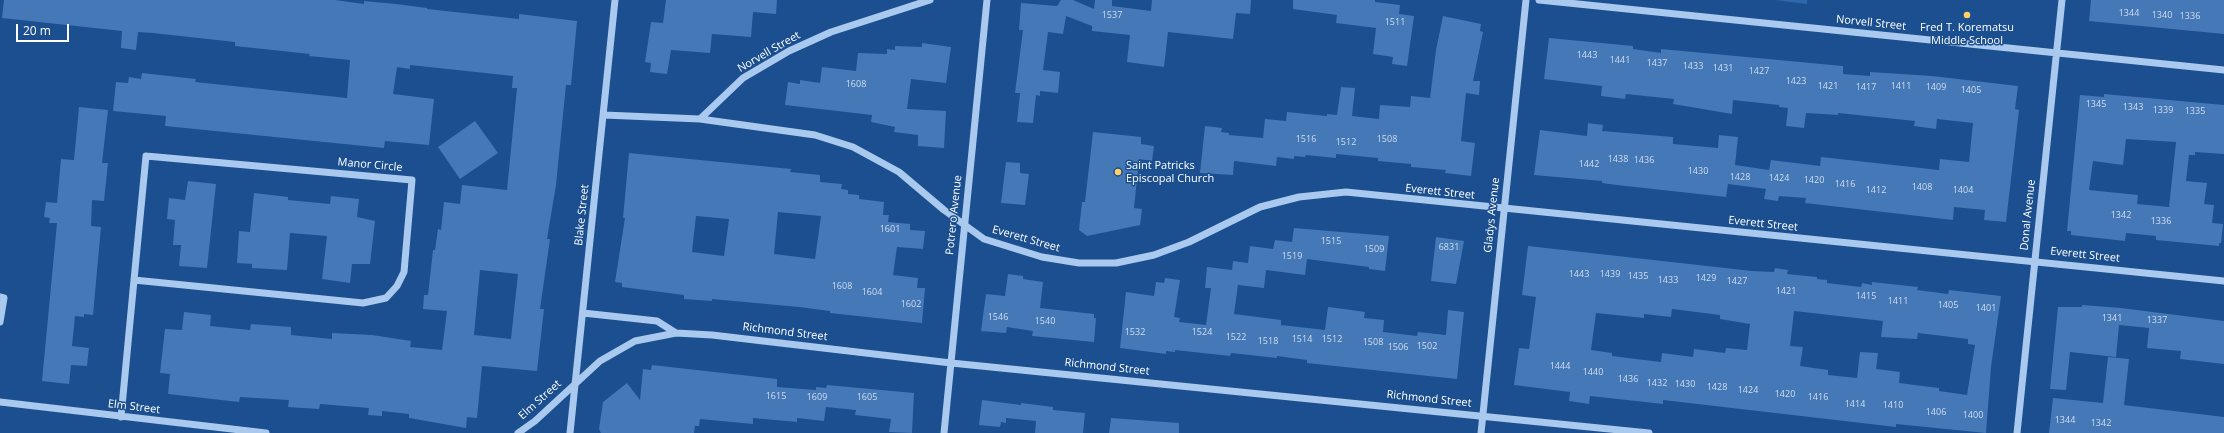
<!DOCTYPE html>
<html>
<head>
<meta charset="utf-8">
<style>
  body { margin:0 }
  #map { position:relative; width:2224px; height:433px; overflow:hidden; background:#1b4f8f; font-family:"Open Sans",sans-serif }
  canvas { display:block }
  .scale { position:absolute; left:16px; top:24px; width:53px; height:18px; box-sizing:border-box; border:2px solid #fff; border-top:0; padding-left:5px; font-size:12px; line-height:14px; white-space:nowrap; color:#fff; -webkit-text-stroke:3px #1b4f8f; paint-order:stroke }
</style>
</head>
<body>
<div id="map">
<canvas width="2224" height="433"></canvas>
<div class="scale">20 m</div>
</div>
<script>
const ctx = document.querySelector('canvas').getContext('2d');
ctx.lineJoin = 'round';
function fill(path, color) { ctx.fillStyle = color; ctx.fill(path, 'evenodd'); }
const poly = rows => new Path2D(rows.map(r => 'M' + r).join(''));
function trace(path, color, width, dash) { ctx.strokeStyle = color; ctx.lineWidth = width; ctx.lineCap = dash ? 'butt' : 'round'; ctx.setLineDash(dash || []); ctx.stroke(path); }
function label(font, color, halo, rows, align = 'center') {
  ctx.font = font + ' "Open Sans",sans-serif'; ctx.lineWidth = 3; ctx.setLineDash([]); ctx.textBaseline = 'middle'; ctx.strokeStyle = halo; ctx.fillStyle = color; for (const [text, x, y, turn = 0] of rows) {
    ctx.save(); ctx.translate(x, y); ctx.rotate((+turn || 0) * Math.PI / 180); ctx.textAlign = isNaN(turn) ? turn : align; if (halo) ctx.strokeText(text, 0, 0); ctx.fillText(text, 0, 0); ctx.restore();
  }
}
const green = poly([
  [1775,0,1807,0,1807,4]
]);
const building = poly([
  [4,0,335,0,364,4,364,1,396,4,427,8,427,9,519,19,519,14,577,21,571,85,566,85,556,185,547,239,550,239,540,309,544,309,537,371,482,366,477,418,467,417,466,428,409,418,409,414,382,411,382,416,368,415,369,408,320,404,319,409,302,408,288,407,289,400,240,397,239,402,168,394,170,374,160,373,165,329,182,330,184,312,211,315,210,326,250,330,251,324,291,327,291,335,332,339,332,333,372,335,411,341,410,347,442,350,447,311,423,309,424,295,428,295,433,250,435,250,438,229,441,230,444,202,460,204,462,185,507,190,517,88,512,88,513,76,410,65,410,69,397,67,393,94,434,99,429,145,385,141,384,148,165,126,166,116,113,111,116,82,128,83,129,77,141,79,142,73,196,79,195,82,347,98,350,60,309,56,310,54,235,46,235,42,153,33,138,32,136,50,121,48,122,31,2,18],
  [480,270,518,274,511,339,474,335],
  [666,0,777,0,776,14,753,12,751,37,712,34,710,53,671,50,667,74,650,72,651,63,645,62,651,22,663,23],
  [1061,0,1073,0,1094,9,1095,0,1112,0,1112,6,1151,11,1152,0,1251,0,1250,14,1236,13,1233,39,1168,32,1164,67,1127,62,1130,35,1092,31,1092,26,1066,16,1063,34,1048,32,1043,70,1060,72,1058,93,1040,91,1040,96,1036,95,1033,123,1017,122,1020,93,1015,93,1023,30,1019,30,1021,3,1057,6],
  [1293,0,1375,0,1375,2,1400,5,1399,14,1414,16,1407,66,1392,64,1393,57,1373,54,1376,28,1336,23,1337,15,1293,9],
  [2091,0,2224,0,2224,34,2089,21],
  [1443,16,1481,24,1480,31,1483,32,1473,81,1480,81,1479,95,1466,93,1461,141,1475,143,1471,176,1445,173,1446,170,1411,167,1411,164,1378,161,1378,158,1336,154,1336,158,1306,155,1305,157,1294,156,1294,159,1277,157,1276,166,1234,161,1233,175,1200,173,1205,126,1222,128,1221,132,1229,133,1229,135,1263,138,1265,119,1286,121,1287,112,1327,116,1327,114,1337,115,1341,87,1355,88,1352,116,1379,119,1380,105,1410,107,1411,96,1430,98,1436,50],
  [1549,38,1633,46,1633,49,1661,53,1661,49,1843,66,1843,74,1870,76,1870,72,1932,76,2018,86,2015,109,2019,110,2006,222,1984,220,1985,210,1954,207,1953,220,1805,203,1806,198,1779,196,1778,201,1764,199,1766,189,1728,184,1726,197,1617,185,1602,183,1602,181,1534,175,1540,130,1587,136,1588,123,1603,125,1602,131,1673,137,1673,144,1718,148,1719,135,1738,137,1735,165,1769,170,1771,160,1820,166,1821,157,1939,170,1940,159,1969,162,1973,123,1937,119,1936,129,1914,126,1915,121,1838,113,1838,115,1806,113,1804,128,1786,126,1788,108,1779,107,1779,105,1733,100,1732,114,1673,104,1674,99,1626,94,1625,99,1601,96,1602,86,1544,79],
  [922,43,951,47,946,83,911,79,907,109,946,111,944,148,918,146,918,135,894,132,895,127,871,122,872,115,785,105,788,82,800,84,800,80,820,83,822,67,856,71,858,53,887,54,887,49,895,50,895,46,922,47],
  [2104,94,2224,105,2224,154,2195,152,2195,155,2189,155,2186,181,2207,183,2204,204,2214,205,2212,223,2223,224,2221,243,2219,243,2219,246,2156,240,2156,236,2126,233,2125,241,2071,235,2071,231,2067,231,2080,95,2104,97],
  [2126,139,2176,142,2169,207,2137,204,2138,195,2089,190,2093,161,2123,165],
  [79,107,108,110,102,163,108,163,104,201,92,200,91,226,101,227,93,315,84,314,84,317,75,316,72,346,89,348,87,366,71,365,69,384,42,381,57,223,49,223,50,218,44,217,46,202,57,203,61,159,74,160],
  [475,121,498,153,460,179,438,147],
  [1093,132,1141,137,1141,144,1154,146,1152,161,1139,159,1134,208,1142,209,1140,225,1087,236,1079,230,1082,202,1085,202],
  [629,153,791,169,790,172,820,175,820,182,842,184,841,189,848,190,848,194,859,195,859,199,884,202,883,215,889,215,888,222,910,224,910,230,925,231,923,249,897,247,893,275,918,278,917,288,925,288,922,323,830,313,830,311,799,307,712,299,712,301,684,299,684,295,622,287,622,283,615,282,625,218,623,218],
  [778,212,821,216,815,259,774,254],
  [696,216,729,219,724,256,692,252],
  [1006,162,1020,163,1020,173,1029,174,1025,205,1001,203],
  [188,181,216,184,207,268,179,266,181,245,173,245,175,220,167,219,169,198,185,200],
  [254,193,288,197,288,200,330,204,331,196,359,199,357,217,375,221,370,264,352,264,350,283,322,279,327,236,290,233,287,270,252,268,252,264,237,263,239,231,250,232],
  [1294,228,1389,236,1385,271,1369,269,1369,267,1307,259,1305,275,1266,270,1264,288,1238,285,1234,314,1281,320,1281,325,1325,330,1328,307,1344,309,1365,312,1364,318,1384,320,1383,332,1417,336,1418,332,1446,335,1448,310,1464,312,1457,379,1307,363,1307,360,1277,356,1277,358,1231,353,1230,356,1175,350,1175,352,1166,351,1166,354,1120,348,1126,292,1154,296,1156,282,1164,283,1165,278,1180,280,1174,317,1180,318,1179,322,1206,325,1211,288,1205,288,1207,267,1232,270,1233,261,1248,263,1250,246,1273,249,1275,240,1292,242],
  [1436,237,1464,241,1456,284,1431,281],
  [1528,246,1752,271,1774,272,1775,268,1788,270,1787,274,1817,277,1817,279,1827,280,1827,283,1861,287,1862,283,1872,285,1872,282,1918,287,1917,290,1948,294,1949,290,2001,296,1991,367,1986,433,1896,424,1896,427,1663,400,1663,404,1590,396,1589,404,1569,401,1570,392,1514,385,1519,348,1529,349,1536,297,1522,295],
  [1672,309,1720,315,1720,319,1750,324,1747,350,1726,348,1725,353,1694,349,1693,357,1662,353,1661,362,1612,356,1612,353,1591,350,1596,313,1644,318,1644,314,1671,317],
  [1794,311,1883,321,1881,337,1917,339,1918,333,1968,339,1968,344,1975,345,1967,395,1939,391,1939,388,1899,383,1900,372,1876,369,1878,353,1860,352,1857,378,1828,375,1828,370,1800,366,1803,347,1790,346],
  [1008,274,1023,276,1023,279,1043,282,1040,308,1094,314,1094,318,1096,318,1094,342,1032,336,1033,331,1007,327,1006,333,981,331,986,294,1005,296],
  [2082,305,2121,308,2224,321,2224,364,2180,359,2181,351,2147,348,2149,328,2119,325,2116,357,2070,352,2066,390,2050,389,2058,307,2082,307],
  [2108,357,2129,359,2124,405,2224,417,2224,433,2049,433,2053,398,2103,403],
  [652,365,777,379,777,387,816,390,816,387,826,388,827,385,914,393,912,433,889,432,891,419,855,415,856,410,826,407,824,421,797,418,797,422,753,418,753,424,700,419,699,426,695,426,694,433,601,433,599,429,603,402,627,383,640,400,643,369,651,370],
  [982,400,1021,405,1021,403,1053,407,1053,410,1085,413,1083,433,1035,433,1036,421,1006,418,1006,423,1001,422,1000,427,979,425],
  [1111,418,1179,423,1179,433,1109,433]
]);
const minor = poly([
  [1539,0,2224,70],
  [604,115,700,119,743,78,789,51,831,32,930,0],
  [700,119,815,135,853,147,899,172,944,210,984,239,1042,257,1079,263,1116,263,1154,255,1189,242,1260,207,1299,197,1346,192,2224,281],
  [146,156,412,180,404,272,397,286,386,298,363,303,134,280,146,156],
  [0,297,4,298,0,322],
  [583,313,657,321,676,333],
  [0,402,266,433],
  [121,417,134,280],
  [518,433,535,421,600,361,635,341,676,333,712,335,951,363,1649,433],
  [570,433,615,0],
  [944,433,987,0],
  [1481,433,1526,0],
  [2017,433,2062,0]
]);
const markers = [
  [1967,15,4,"#ffd166"],
  [1118,172,4,"#ffd166"]
];
const numberNames = [
  ["1344",2129,13],
  ["1537",1112,15],
  ["1340",2162,15],
  ["1336",2190,16],
  ["1511",1395,22],
  ["1443",1587,55],
  ["1441",1620,60],
  ["1437",1657,63],
  ["1433",1693,66],
  ["1431",1723,68],
  ["1427",1759,71],
  ["1423",1796,81],
  ["1608",856,84],
  ["1421",1828,86],
  ["1411",1901,86],
  ["1417",1866,87],
  ["1409",1936,87],
  ["1405",1971,90],
  ["1345",2096,104],
  ["1343",2133,107],
  ["1339",2163,110],
  ["1335",2195,111],
  ["1516",1306,139],
  ["1508",1387,139],
  ["1512",1346,142],
  ["1438",1618,159],
  ["1436",1644,160],
  ["1442",1589,164],
  ["1430",1698,171],
  ["1428",1740,177],
  ["1424",1779,178],
  ["1420",1814,180],
  ["1416",1845,184],
  ["1408",1922,187],
  ["1412",1876,190],
  ["1404",1963,190],
  ["1342",2121,215],
  ["1336",2161,221],
  ["1601",890,229],
  ["1515",1331,241],
  ["6831",1449,247],
  ["1509",1374,249],
  ["1519",1292,256],
  ["1443",1579,274],
  ["1439",1610,274],
  ["1435",1638,276],
  ["1429",1706,278],
  ["1433",1668,280],
  ["1427",1737,281],
  ["1608",842,286],
  ["1421",1786,291],
  ["1604",872,292],
  ["1415",1866,296],
  ["1411",1898,301],
  ["1602",911,304],
  ["1405",1948,305],
  ["1401",1986,308],
  ["1546",998,317],
  ["1341",2112,318],
  ["1337",2157,320],
  ["1540",1045,321],
  ["1532",1135,332],
  ["1524",1202,332],
  ["1522",1236,337],
  ["1514",1302,339],
  ["1512",1332,339],
  ["1518",1268,341],
  ["1508",1373,342],
  ["1502",1427,346],
  ["1506",1398,347],
  ["1444",1560,366],
  ["1440",1593,372],
  ["1436",1628,379],
  ["1432",1657,383],
  ["1430",1685,384],
  ["1428",1717,387],
  ["1424",1748,390],
  ["1420",1785,394],
  ["1615",776,396],
  ["1609",817,397],
  ["1605",867,397],
  ["1416",1818,397],
  ["1414",1855,404],
  ["1410",1893,405],
  ["1406",1936,412],
  ["1400",1973,415],
  ["1344",2065,420],
  ["1342",2101,423]
];
const streetNames = [
  ["Norvell Street",1871,23,6],
  ["Norvell Street",769,52,-30],
  ["Manor Circle",370,165,5],
  ["Everett Street",1440,192,6],
  ["Blake Street",582,215,-84],
  ["Potrero Avenue",954,215,-84],
  ["Gladys Avenue",1492,215,-84],
  ["Donal Avenue",2028,215,-84],
  ["Everett Street",1763,224,6],
  ["Everett Street",1026,239,16],
  ["Everett Street",2085,255,6],
  ["Richmond Street",785,332,7],
  ["Richmond Street",1107,367,6],
  ["Richmond Street",1429,399,6],
  ["Elm Street",540,400,-42],
  ["Elm Street",134,407,7]
];
const poiNames = [
  ["Fred T. Korematsu",1967,28],
  ["Middle School",1967,41],
  ["Saint Patricks",1126,166,"left"],
  ["Episcopal Church",1126,179,"left"]
];
fill(green, '#2e69ad');
fill(building, '#4478b7');
trace(minor, '#a9c9ee', 7);
for (const [x, y, r, color] of markers) { const dot = new Path2D(); dot.arc(x, y, r, 0, 2 * Math.PI); ctx.fillStyle = color; ctx.fill(dot); trace(dot, '#1b4f8f', 1.5); }
label('9px', '#d0dded', null, numberNames);
label('11px', '#fff', '#1b4f8f', streetNames);
label('11px', '#fff', '#1b4f8f', poiNames);
</script>
</body>
</html>
